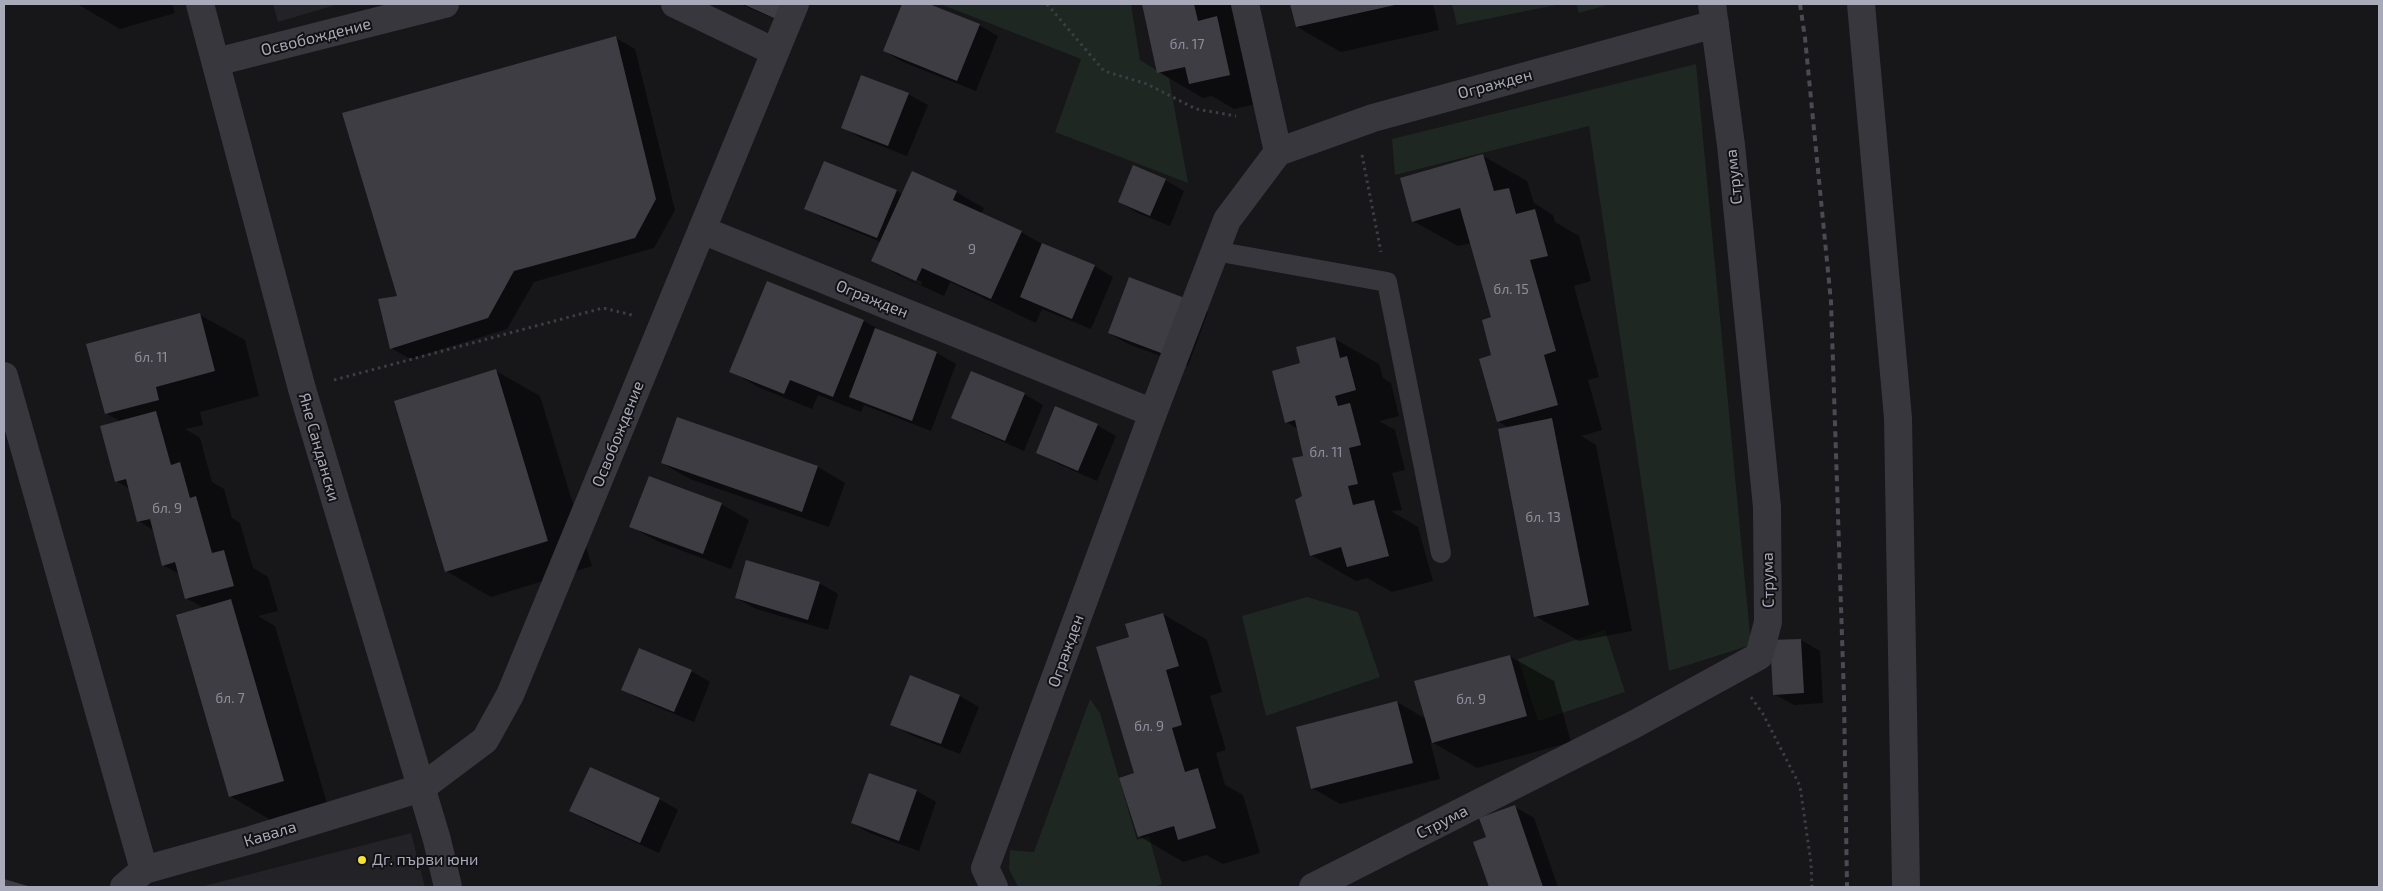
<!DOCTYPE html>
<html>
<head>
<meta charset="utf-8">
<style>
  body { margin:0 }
  #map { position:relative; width:2383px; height:891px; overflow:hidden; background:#171619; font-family:"Exo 2",sans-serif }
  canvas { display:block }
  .frame { position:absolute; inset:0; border:5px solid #a8a9b9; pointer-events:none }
</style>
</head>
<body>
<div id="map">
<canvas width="2383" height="891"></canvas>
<div class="frame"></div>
</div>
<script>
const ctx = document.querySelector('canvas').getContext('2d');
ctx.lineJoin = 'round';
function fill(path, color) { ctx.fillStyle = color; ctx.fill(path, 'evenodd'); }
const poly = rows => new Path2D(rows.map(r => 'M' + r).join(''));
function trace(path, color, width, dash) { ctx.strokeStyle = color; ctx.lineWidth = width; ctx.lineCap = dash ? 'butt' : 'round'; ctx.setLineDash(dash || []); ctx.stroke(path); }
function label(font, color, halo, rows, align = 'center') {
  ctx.font = font + ' "Exo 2",sans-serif'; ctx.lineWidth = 4; ctx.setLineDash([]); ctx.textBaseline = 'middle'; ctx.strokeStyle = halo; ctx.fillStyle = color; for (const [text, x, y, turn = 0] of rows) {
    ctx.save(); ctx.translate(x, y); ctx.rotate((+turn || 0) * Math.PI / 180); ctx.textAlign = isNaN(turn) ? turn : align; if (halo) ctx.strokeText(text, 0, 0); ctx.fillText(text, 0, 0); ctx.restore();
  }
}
const built = poly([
  [273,4,339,4,278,22],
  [411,833,425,887,200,887]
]);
const green = poly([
  [940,4,1131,4,1140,60,1169,78,1188,183,1055,132,1081,59],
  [1452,4,1561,4,1457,25],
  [1576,4,1611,4,1579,13],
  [1696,64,1751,645,1669,671,1589,126,1395,175,1392,139],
  [1307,597,1358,612,1380,677,1266,716,1242,616],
  [1605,630,1625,692,1538,721,1518,659],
  [1090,699,1100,713,1137,840,1149,836,1162,884,1154,887,1018,887,1009,869,1010,850,1034,852]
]);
const shadow = poly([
  [77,4,172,4,175,13,120,29],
  [740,4,807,4,796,28],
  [903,4,925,4,979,25,998,36,976,91,903,62,884,51],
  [1143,4,1232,4,1274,100,1234,109,1212,96,1203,98,1159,72],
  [1291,4,1433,4,1439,30,1341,52,1297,27],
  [616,38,635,49,675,210,654,248,534,282,507,329,410,359,391,348,399,297],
  [908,94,928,105,907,156,861,138,842,127],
  [1483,156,1527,181,1534,203,1553,215,1555,222,1579,236,1591,281,1574,286,1599,377,1588,380,1602,430,1581,436,1596,445,1632,631,1579,641,1535,616,1509,428,1498,421,1493,356,1492,318,1471,243,1458,246,1413,221],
  [1165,180,1184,191,1170,226,1138,213,1119,202],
  [897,191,903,195,956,192,984,208,981,214,1021,232,1046,246,1094,266,1113,277,1091,329,1042,309,1036,323,950,282,944,296,900,276,873,260,881,242,825,219,806,208],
  [900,272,922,282,921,285,900,275],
  [767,282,864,321,887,334,937,353,956,364,931,431,864,405,861,412,818,395,812,409,758,387,730,371],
  [1189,301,1208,312,1188,366,1128,344,1109,333],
  [200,315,245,340,259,396,200,412,203,425,185,429,200,438,212,482,224,489,232,518,240,523,253,568,268,577,278,611,258,616,275,626,328,807,274,822,230,796,204,608,186,598,179,574,163,565,153,530,139,521,130,489,116,481,121,422,106,413],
  [1335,339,1379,364,1383,378,1391,383,1399,416,1379,421,1395,430,1405,470,1392,473,1402,510,1391,511,1418,527,1433,581,1392,592,1367,578,1356,581,1311,555,1304,497,1305,456,1298,429,1286,422,1302,364],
  [496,371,540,396,592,566,491,597,446,571],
  [1024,394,1043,405,1024,451,972,428,952,417],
  [1097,425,1116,436,1097,481,1056,463,1037,452],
  [662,463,818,467,845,483,829,527,690,479],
  [721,504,749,520,731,569,659,542,631,527],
  [819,583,838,594,828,630,756,609,736,598],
  [1163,614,1207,640,1222,692,1210,696,1226,750,1216,753,1225,785,1243,795,1260,853,1223,864,1206,855,1183,862,1139,836,1130,638],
  [1801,640,1820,651,1823,703,1794,705,1774,694],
  [1509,656,1554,681,1571,742,1477,768,1430,741,1440,779,1340,804,1312,788,1397,702,1426,719],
  [691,671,710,682,694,722,641,700,622,689],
  [910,677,960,696,979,707,960,754,911,735,892,724],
  [870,775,917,791,936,802,919,851,872,834,852,823],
  [659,799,678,810,659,853,590,822,571,811],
  [1515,807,1534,818,1558,887,1491,887,1475,842,1487,838]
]);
const building = poly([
  [743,4,783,4,776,19],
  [902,4,929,4,980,24,957,81,883,51],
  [1142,4,1194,4,1198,21,1217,16,1230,75,1189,84,1185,67,1157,73],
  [1290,4,1394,4,1395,5,1296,27],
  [616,36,656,199,635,238,514,271,488,318,390,349,378,299,397,296,342,113],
  [861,75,909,93,888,146,841,128],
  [1483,154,1494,191,1509,188,1516,214,1535,209,1548,256,1530,260,1556,351,1544,355,1558,405,1497,422,1479,359,1491,355,1482,320,1491,317,1460,208,1412,222,1400,178],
  [824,161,897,190,877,238,804,209],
  [1133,165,1166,179,1150,216,1118,202],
  [912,171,957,191,953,200,1022,231,991,299,922,268,916,281,871,261],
  [1042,243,1095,265,1072,319,1020,297],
  [1129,277,1190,300,1169,356,1108,333],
  [767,281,864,320,833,397,790,380,784,394,729,372],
  [200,313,215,371,156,387,159,400,105,414,86,344],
  [875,328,937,352,912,421,849,397],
  [1335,337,1340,358,1347,356,1356,390,1335,396,1338,406,1350,403,1361,445,1349,448,1358,484,1348,486,1353,505,1374,500,1389,556,1347,567,1341,547,1310,556,1295,500,1302,496,1292,458,1303,456,1295,420,1285,423,1272,371,1300,363,1296,347],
  [496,369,548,541,445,572,394,401],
  [971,371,1025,393,1005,441,951,418],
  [1055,406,1098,424,1078,471,1036,453],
  [156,411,171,465,180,462,190,498,196,496,212,553,224,550,234,586,185,599,175,562,162,566,150,519,137,522,126,479,115,482,100,426],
  [677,417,818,466,802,512,661,463],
  [1552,418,1589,605,1534,617,1498,429],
  [649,476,722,503,703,554,629,527],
  [746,560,820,582,808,620,735,598],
  [231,599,284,781,229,797,176,615],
  [1163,613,1179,666,1166,670,1182,725,1172,728,1185,772,1198,768,1216,828,1178,840,1174,826,1138,837,1119,778,1134,773,1096,647,1129,637,1125,624],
  [1801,639,1804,693,1773,695,1770,640],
  [639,648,692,670,674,712,621,690],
  [1510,655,1527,716,1432,743,1414,681],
  [910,675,960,695,941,744,890,725],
  [1397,701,1413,763,1311,789,1296,727],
  [590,767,660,798,640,843,569,811],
  [869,773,917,790,899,841,851,823],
  [1515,805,1543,887,1489,887,1473,842,1486,837,1479,818],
  [4,879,31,887,4,887]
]);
const path = poly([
  [1047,4,1104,71,1147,84,1196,109,1236,116],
  [1362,155,1381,252],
  [334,380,603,308,632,315],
  [1751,697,1763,714,1800,786,1811,863,1812,887]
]);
const service = poly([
  [1215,251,1387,282,1441,553]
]);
const minor = poly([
  [675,4,775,52],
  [1245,4,1278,152],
  [1861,4,1898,418,1906,887],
  [216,62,445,4],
  [702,230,1153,413,985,868,994,887],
  [4,376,144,870],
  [1153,413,1227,220,1278,152,1373,118,1715,24],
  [124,887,144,870,251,840,421,788],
  [1313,887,1633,725,1759,656,1768,622,1767,507,1731,145,1712,4]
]);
const tertiary = poly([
  [200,4,302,389,437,840,448,887],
  [421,788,485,740,510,695,795,4]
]);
const rail = poly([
  [1800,4,1805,38,1831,302,1844,697,1847,887]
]);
const markers = [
  [362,860,5,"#fbe32c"]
];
const numberNames = [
  ["бл. 17",1187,44],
  ["9",972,249],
  ["бл. 15",1511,289],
  ["бл. 11",151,357],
  ["бл. 11",1326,452],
  ["бл. 9",167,508],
  ["бл. 13",1543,517],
  ["бл. 7",230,698],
  ["бл. 9",1471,699],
  ["бл. 9",1149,726]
];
const streetNames = [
  ["Освобождение",316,37,-14],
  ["Огражден",1495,84,-15],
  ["Струма",1734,177,-96],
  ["Огражден",872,299,22],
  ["Освобождение",618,434,-68],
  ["Яне Сандански",319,447,74],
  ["Струма",1768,580,-91],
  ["Огражден",1066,651,-70],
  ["Струма",1442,822,-27],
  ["Кавала",270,834,-17]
];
const poiNames = [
  ["Дг. първи юни",372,860]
];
fill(built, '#232226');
fill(green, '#1e2721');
fill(shadow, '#0007');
fill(building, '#3e3d43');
trace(path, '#3d3e45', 3, [2.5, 4]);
trace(service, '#38373e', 20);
trace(minor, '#38373e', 28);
trace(tertiary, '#38373e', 28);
trace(rail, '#4a4a53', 4, [6, 5]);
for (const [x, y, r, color] of markers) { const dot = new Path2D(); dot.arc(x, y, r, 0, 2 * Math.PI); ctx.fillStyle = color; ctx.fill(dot); trace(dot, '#121114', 2); }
label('14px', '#8e8e9c', null, numberNames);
label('16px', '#a8a9b9', '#121114', streetNames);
label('16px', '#a8a9b9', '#121114', poiNames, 'left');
</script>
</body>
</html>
